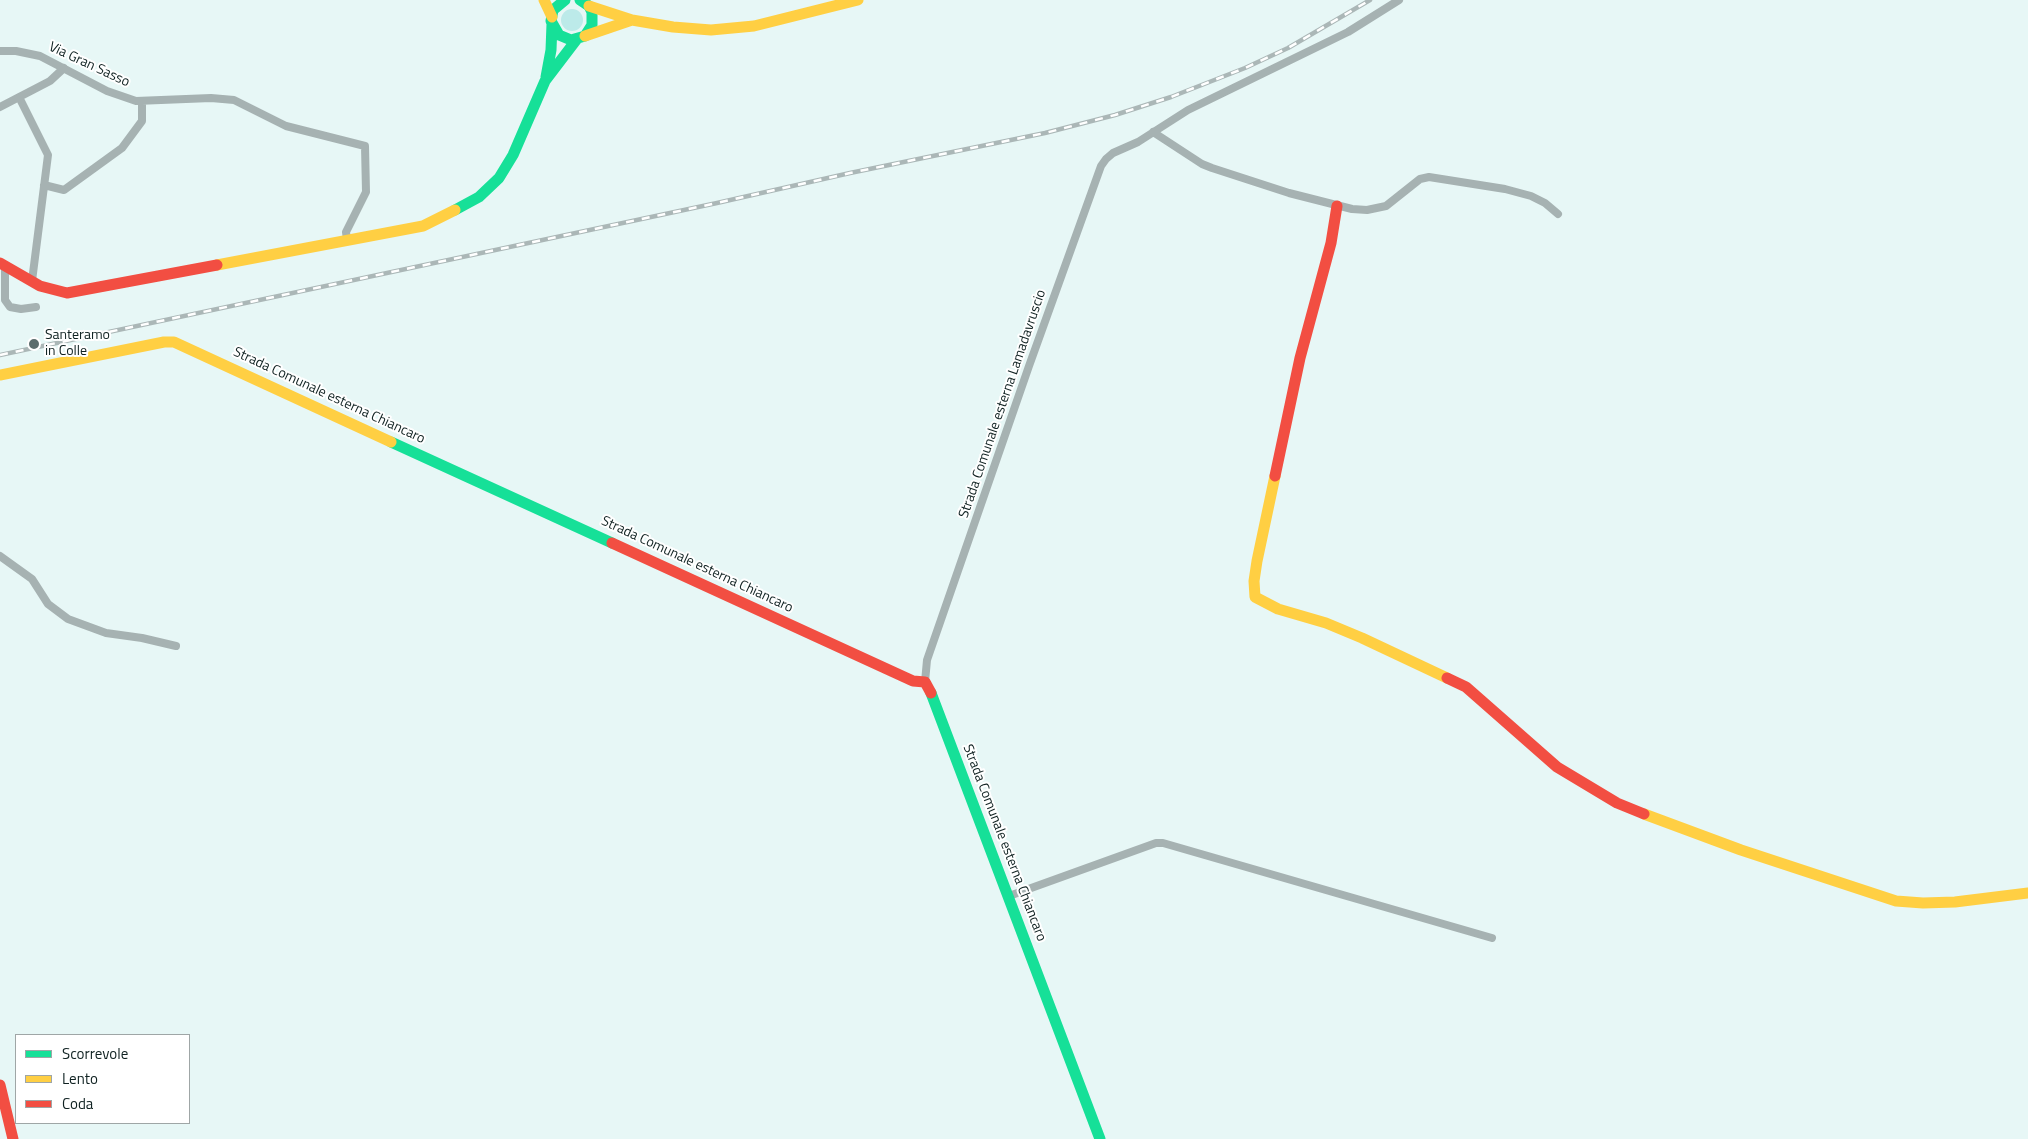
<!DOCTYPE html>
<html>
<head>
<meta charset="utf-8">
<style>
  body { margin:0 }
  #map { position:relative; width:2028px; height:1139px; overflow:hidden; background:#e7f7f6; font-family:"Titillium Web",sans-serif }
  canvas { display:block }
  .legend { position:absolute; left:15px; top:1034px; width:175px; height:90px; box-sizing:border-box; background:#fff; border:1px solid #9fa6a6; margin:0; padding:6px 9px; list-style:none; font-size:15px; color:#0f2121 }
  .legend li { display:flex; align-items:center; gap:10px; height:25px }
  .legend b { width:25px; border:1px solid #9fa6a6 }
</style>
</head>
<body>
<div id="map">
<canvas width="2028" height="1139"></canvas>
<ul class="legend">
<li><b style="height:6px;background:#16e098"></b>Scorrevole</li>
<li><b style="height:6px;background:#ffcf43"></b>Lento</li>
<li><b style="height:6px;background:#f24e42"></b>Coda</li>
</ul>
</div>
<script>
const ctx = document.querySelector('canvas').getContext('2d');
ctx.lineJoin = 'round';
function fill(path, color) { ctx.fillStyle = color; ctx.fill(path, 'evenodd'); }
const poly = rows => new Path2D(rows.map(r => 'M' + r).join(''));
function trace(path, color, width, dash) { ctx.strokeStyle = color; ctx.lineWidth = width; ctx.lineCap = dash ? 'butt' : 'round'; ctx.setLineDash(dash || []); ctx.stroke(path); }
function label(font, color, halo, rows, align = 'center') {
  ctx.font = font + ' "Titillium Web",sans-serif'; ctx.lineWidth = 4; ctx.setLineDash([]); ctx.textBaseline = 'middle'; ctx.strokeStyle = halo; ctx.fillStyle = color; for (const [text, x, y, turn = 0] of rows) {
    ctx.save(); ctx.translate(x, y); ctx.rotate((+turn || 0) * Math.PI / 180); ctx.textAlign = isNaN(turn) ? turn : align; if (halo) ctx.strokeText(text, 0, 0); ctx.fillText(text, 0, 0); ctx.restore();
  }
}
const green = poly([
  '561 20a11 11 0 1 1 22 0a11 11 0 1 1-22 0Z'
]);
const street = poly([
  [0,51,16,51,40,56,107,91,136,101,211,98,234,100,286,126,365,146,366,192,346,232,347,240],
  [19,97,48,155,32,281],
  [0,107,50,81,64,68],
  [1153,132,1202,164,1212,168,1289,193,1352,209,1367,210,1386,206,1420,179,1429,177,1505,189,1531,196,1545,203,1558,214],
  [44,185,64,190,122,148,142,121,142,101],
  [5,265,5,300,10,307,21,309,36,307],
  [0,556,32,579,48,604,68,619,106,633,142,638,176,646],
  [925,682,927,660,1029,366,1101,166,1106,159,1113,153,1138,142,1188,110,1348,32,1399,0],
  [1009,896,1156,843,1163,843,1492,938]
]);
const fast = poly([
  [565,0,553,10,551,21,559,35,571,40,585,36,592,25,592,12,589,6,580,0],
  [546,77,551,50,552,24],
  [455,210,479,197,499,178,513,155,545,81,577,39],
  [391,442,612,543],
  [931,693,1100,1139]
]);
const slow = poly([
  [544,0,552,17],
  [589,6,632,20,673,27,711,30,754,26,858,0],
  [585,36,632,20],
  [217,265,423,226,455,210],
  [0,375,164,342,174,342,391,442],
  [1275,476,1257,561,1254,581,1255,597,1278,609,1326,623,1362,638,1447,678],
  [1644,814,1741,850,1896,901,1923,903,1955,902,2028,893]
]);
const jam = poly([
  [0,263,40,286,67,293,217,265],
  [1275,476,1300,358,1331,243,1337,206],
  [612,543,913,681,925,682,931,693],
  [1447,678,1466,687,1557,767,1617,803,1644,814],
  [0,1085,13,1139]
]);
const rail = poly([
  [0,355,717,203,850,173,1045,133,1115,115,1171,97,1245,68,1288,48,1370,0]
]);
const markers = [
  [34,344,6,"#5b6c6c"]
];
const streetNames = [
  ["Via Gran Sasso",89,65,25],
  ["Strada Comunale esterna Chiancaro",329,396,25],
  ["Strada Comunale esterna Lamadavruscio",1003,404,-71],
  ["Strada Comunale esterna Chiancaro",697,565,25],
  ["Strada Comunale esterna Chiancaro",1004,843,69]
];
const poiNames = [
  ["Santeramo",45,336],
  ["in Colle",45,352]
];
fill(green, '#bceae9');
trace(street, '#a6b2b2', 8);
trace(fast, '#16e098', 11);
trace(slow, '#ffcf43', 11);
trace(jam, '#f24e42', 11);
trace(rail, '#abb7b7', 4.5);
trace(rail, '#fff', 2.5, [8]);
for (const [x, y, r, color] of markers) { const dot = new Path2D(); dot.arc(x, y, r, 0, 2 * Math.PI); ctx.fillStyle = color; ctx.fill(dot); trace(dot, '#fff', 2); }
label('14px', '#0f2121', '#fff', streetNames);
label('14px', '#0f2121', '#fff', poiNames, 'left');
</script>
</body>
</html>
